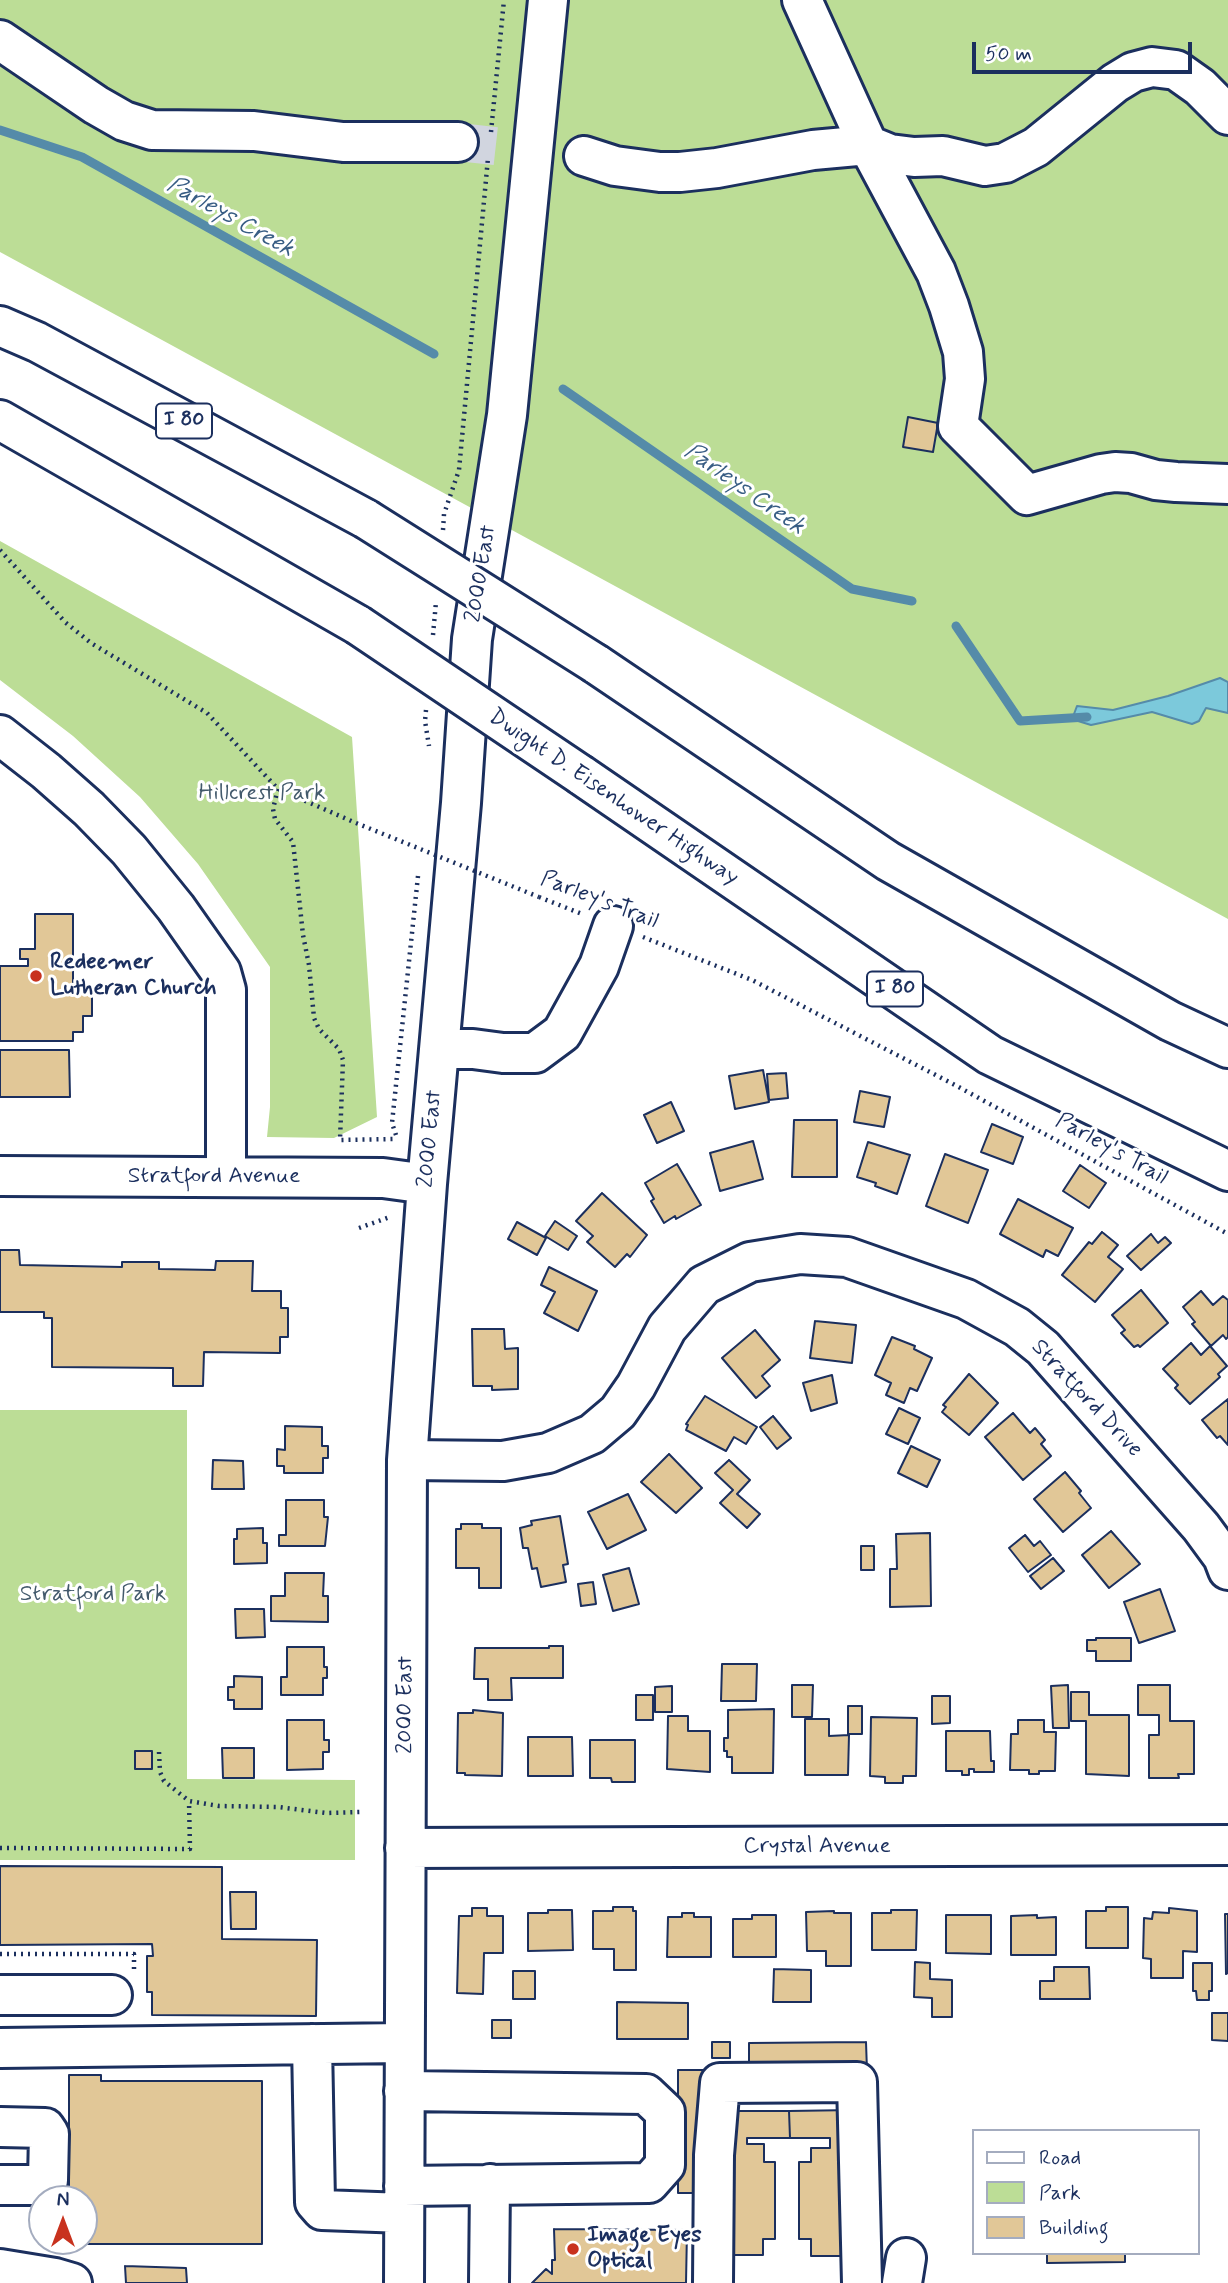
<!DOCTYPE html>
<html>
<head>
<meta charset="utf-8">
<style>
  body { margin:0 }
  #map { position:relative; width:1228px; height:2283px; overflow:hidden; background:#fff; font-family:Mynerve,sans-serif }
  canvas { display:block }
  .legend { position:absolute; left:972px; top:2129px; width:228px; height:126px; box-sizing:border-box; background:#fff; border:2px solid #a4acbf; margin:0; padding:9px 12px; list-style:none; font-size:21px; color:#1b2f5e }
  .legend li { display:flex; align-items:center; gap:14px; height:35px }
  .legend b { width:35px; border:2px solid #a4acbf }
  .north { position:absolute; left:28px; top:2185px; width:70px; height:70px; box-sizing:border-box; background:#fff; border:2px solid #a4acbf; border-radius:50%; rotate:0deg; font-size:19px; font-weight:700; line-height:28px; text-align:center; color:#1b2f5e }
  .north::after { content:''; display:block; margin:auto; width:24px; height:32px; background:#c8321e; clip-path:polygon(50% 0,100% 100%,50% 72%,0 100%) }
  .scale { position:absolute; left:972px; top:42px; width:220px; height:32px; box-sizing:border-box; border:4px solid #1b2f5e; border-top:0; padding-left:9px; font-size:21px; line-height:24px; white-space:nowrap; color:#1b2f5e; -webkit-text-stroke:5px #fff; paint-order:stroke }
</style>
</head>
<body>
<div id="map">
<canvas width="1228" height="2283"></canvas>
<ul class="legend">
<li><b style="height:9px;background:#fff"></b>Road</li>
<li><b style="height:19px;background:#bcdd96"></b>Park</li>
<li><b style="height:19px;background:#e1c797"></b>Building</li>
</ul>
<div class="north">N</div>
<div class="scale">50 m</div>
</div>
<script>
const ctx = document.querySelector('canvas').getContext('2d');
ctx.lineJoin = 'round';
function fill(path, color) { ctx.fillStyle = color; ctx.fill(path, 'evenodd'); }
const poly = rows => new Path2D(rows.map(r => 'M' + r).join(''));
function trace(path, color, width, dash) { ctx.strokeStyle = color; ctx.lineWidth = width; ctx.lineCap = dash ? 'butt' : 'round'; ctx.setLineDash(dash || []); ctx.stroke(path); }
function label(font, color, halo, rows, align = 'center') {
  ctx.font = font + ' Mynerve,sans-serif'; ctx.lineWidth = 6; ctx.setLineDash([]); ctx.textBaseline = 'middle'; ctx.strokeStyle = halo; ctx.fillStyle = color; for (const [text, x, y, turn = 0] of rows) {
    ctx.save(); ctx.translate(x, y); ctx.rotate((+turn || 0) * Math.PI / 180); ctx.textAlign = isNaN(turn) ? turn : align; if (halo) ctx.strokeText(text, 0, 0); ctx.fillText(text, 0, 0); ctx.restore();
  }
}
const green = poly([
  [0,0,1228,0,1228,919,0,252],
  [0,541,352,737,377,1117,334,1138,267,1137,270,1107,270,967,198,864,140,797,73,736,0,680],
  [0,1410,187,1410,187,1779,355,1780,355,1860,0,1860]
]);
const water = poly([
  [1220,678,1228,682,1228,713,1206,708,1199,721,1192,724,1152,712,1091,725,1078,721,1074,714,1077,706,1113,710,1168,696,1220,678]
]);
const stream = poly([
  [0,130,82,157,434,354],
  [563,389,852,589,912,601],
  [956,626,1020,721,1087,717]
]);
const building = poly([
  [908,417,938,423,933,452,903,447,908,417],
  [35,914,73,914,73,986,92,986,92,1016,83,1016,83,1032,73,1032,73,1041,0,1041,0,966,28,966,28,959,20,959,20,949,35,949,35,914],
  [0,1050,69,1050,70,1097,0,1097,0,1050],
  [763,1070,769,1102,735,1109,729,1076,763,1070],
  [786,1073,788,1098,769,1100,767,1074,786,1073],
  [860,1091,890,1097,884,1127,854,1122,860,1091],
  [671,1102,684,1131,657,1143,644,1115,671,1102],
  [794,1120,837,1120,837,1177,792,1177,794,1120],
  [992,1124,1023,1137,1013,1164,981,1152,992,1124],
  [753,1141,763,1179,720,1191,710,1153,753,1141],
  [868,1142,910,1155,897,1194,875,1186,876,1183,857,1177,868,1142],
  [945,1154,988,1170,968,1223,926,1206,945,1154],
  [677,1164,701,1205,676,1219,675,1216,664,1223,651,1201,654,1199,645,1183,677,1164],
  [1080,1165,1106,1183,1089,1208,1063,1191,1080,1165],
  [602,1193,647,1235,630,1257,627,1254,615,1267,587,1242,593,1236,576,1221,602,1193],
  [1018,1199,1073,1228,1058,1256,1046,1250,1043,1257,1000,1234,1018,1199],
  [555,1221,577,1236,568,1250,545,1236,555,1221],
  [517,1222,546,1238,537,1255,508,1239,517,1222],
  [1102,1232,1118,1245,1108,1257,1123,1269,1095,1302,1062,1275,1089,1242,1092,1244,1102,1232],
  [1151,1234,1158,1243,1165,1237,1171,1243,1141,1270,1127,1256,1151,1234],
  [0,1250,19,1250,20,1265,122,1267,122,1262,159,1262,159,1269,215,1270,216,1261,253,1261,252,1291,281,1291,281,1308,288,1308,288,1337,280,1337,280,1353,204,1352,203,1386,173,1386,173,1368,52,1367,52,1318,44,1318,44,1312,0,1312,0,1250],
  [549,1267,597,1291,578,1331,544,1313,555,1292,541,1285,549,1267],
  [1141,1290,1168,1323,1140,1347,1138,1345,1134,1347,1121,1333,1125,1330,1112,1315,1141,1290],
  [1201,1291,1213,1305,1223,1296,1228,1300,1228,1337,1226,1339,1223,1335,1211,1346,1192,1324,1195,1322,1183,1307,1201,1291],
  [815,1321,856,1325,852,1363,810,1358,815,1321],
  [472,1329,504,1329,505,1349,518,1348,518,1389,492,1390,492,1386,473,1386,472,1329],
  [755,1330,780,1360,762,1376,770,1386,756,1398,722,1358,755,1330],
  [892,1337,915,1346,914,1349,932,1358,917,1391,910,1388,904,1403,886,1395,891,1383,875,1375,892,1337],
  [1191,1343,1201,1355,1210,1346,1227,1366,1218,1374,1220,1377,1190,1404,1175,1388,1178,1385,1163,1369,1191,1343],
  [969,1374,998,1403,969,1435,942,1412,946,1407,943,1405,969,1374],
  [832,1375,837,1403,811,1411,803,1383,832,1375],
  [705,1396,757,1427,746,1444,734,1437,726,1451,686,1430,688,1425,686,1424,705,1396],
  [1228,1399,1228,1445,1220,1436,1217,1438,1202,1420,1228,1399],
  [899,1408,920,1418,908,1444,886,1434,899,1408],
  [1013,1413,1030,1433,1035,1428,1045,1440,1041,1444,1051,1456,1023,1480,985,1437,1013,1413],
  [773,1416,791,1438,777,1449,760,1427,773,1416],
  [285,1426,322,1427,322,1446,328,1446,328,1458,323,1458,323,1473,284,1473,284,1466,277,1466,277,1449,285,1450,285,1426],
  [911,1446,940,1460,927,1487,898,1473,911,1446],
  [669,1454,702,1488,676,1513,641,1482,669,1454],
  [213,1460,243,1461,244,1489,212,1489,213,1460],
  [729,1460,750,1480,737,1494,760,1514,747,1528,720,1503,733,1490,715,1473,729,1460],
  [1065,1472,1081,1491,1079,1493,1091,1508,1063,1532,1034,1499,1065,1472],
  [628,1494,646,1530,607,1549,588,1512,628,1494],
  [286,1500,324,1500,324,1517,328,1517,325,1546,279,1546,279,1535,286,1535,286,1500],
  [560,1516,568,1564,563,1565,566,1582,541,1587,537,1568,532,1569,528,1548,523,1548,520,1528,532,1525,531,1521,560,1516],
  [461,1524,482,1524,482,1528,501,1528,501,1588,479,1588,479,1568,456,1568,456,1529,461,1529,461,1524],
  [263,1528,263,1543,267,1543,267,1563,234,1564,234,1539,237,1539,237,1529,263,1528],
  [1111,1531,1140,1564,1109,1588,1082,1555,1111,1531],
  [930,1533,931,1606,890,1607,890,1569,897,1569,896,1534,930,1533],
  [1025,1535,1034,1546,1040,1541,1051,1555,1028,1572,1009,1548,1025,1535],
  [861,1546,874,1546,874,1570,861,1570,861,1546],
  [1053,1558,1064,1571,1041,1589,1030,1576,1053,1558],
  [629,1568,639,1604,613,1611,603,1575,629,1568],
  [285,1573,324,1573,323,1596,328,1596,328,1622,271,1621,271,1596,285,1596,285,1573],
  [593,1582,596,1604,581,1606,578,1584,593,1582],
  [1160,1589,1175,1631,1139,1643,1124,1602,1160,1589],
  [235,1609,264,1609,265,1637,236,1638,235,1609],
  [1096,1638,1131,1638,1131,1661,1096,1661,1096,1651,1087,1651,1087,1640,1096,1640,1096,1638],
  [549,1646,563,1646,563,1678,511,1678,512,1700,488,1700,488,1679,474,1679,475,1648,549,1648,549,1646],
  [287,1647,324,1647,324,1667,327,1667,327,1678,323,1678,323,1695,281,1695,281,1677,287,1677,287,1647],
  [722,1664,757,1664,756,1701,721,1701,722,1664],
  [234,1676,262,1677,262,1709,234,1709,234,1700,228,1700,228,1687,234,1687,234,1676],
  [792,1685,813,1685,812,1717,792,1717,792,1685],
  [1068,1685,1069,1728,1053,1728,1051,1686,1068,1685],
  [1138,1685,1170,1685,1170,1721,1194,1721,1194,1774,1178,1774,1179,1778,1149,1778,1149,1735,1159,1735,1159,1715,1138,1715,1138,1685],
  [672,1686,672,1712,655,1712,655,1687,672,1686],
  [1071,1692,1089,1692,1089,1715,1129,1715,1129,1776,1086,1774,1086,1721,1071,1721,1071,1692],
  [636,1695,653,1695,653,1720,636,1720,636,1695],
  [932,1696,950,1696,950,1723,932,1724,932,1696],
  [848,1706,862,1706,862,1734,848,1734,848,1706],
  [774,1709,773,1773,732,1773,732,1757,727,1757,727,1751,724,1751,724,1738,728,1738,728,1710,774,1709],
  [473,1710,503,1713,502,1776,465,1775,465,1773,457,1773,458,1713,473,1713,473,1710],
  [668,1716,688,1716,688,1731,710,1731,710,1772,667,1769,668,1716],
  [871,1717,917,1718,916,1776,903,1776,903,1783,885,1783,885,1777,870,1776,871,1717],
  [805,1719,829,1719,829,1736,849,1735,848,1775,805,1775,805,1719],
  [287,1720,324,1720,324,1740,329,1740,329,1752,323,1752,323,1769,287,1770,287,1720],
  [1018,1720,1044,1720,1044,1732,1056,1732,1055,1771,1039,1771,1039,1774,1029,1774,1029,1770,1010,1770,1011,1734,1018,1734,1018,1720],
  [946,1731,990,1731,991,1761,994,1761,994,1772,974,1772,974,1769,969,1769,969,1775,962,1775,962,1771,946,1771,946,1731],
  [528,1737,572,1737,573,1776,528,1776,528,1737],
  [590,1740,635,1740,635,1782,612,1782,611,1778,590,1778,590,1740],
  [222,1748,254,1748,254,1778,223,1778,222,1748],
  [135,1751,152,1751,152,1769,135,1769,135,1751],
  [0,1866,222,1867,222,1939,317,1940,316,2016,152,2015,152,1992,147,1992,147,1956,153,1956,152,1944,0,1945,0,1866],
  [230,1892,256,1892,256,1929,231,1929,230,1892],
  [613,1907,633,1907,633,1911,636,1911,636,1970,614,1970,614,1949,593,1949,593,1911,613,1911,613,1907],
  [1106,1907,1128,1907,1128,1948,1086,1948,1086,1911,1106,1911,1106,1907],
  [472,1908,487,1908,487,1916,503,1916,503,1953,484,1953,483,1994,457,1993,459,1916,472,1916,472,1908],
  [1169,1908,1197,1911,1197,1952,1183,1951,1183,1978,1151,1978,1151,1959,1143,1958,1144,1918,1152,1919,1153,1912,1169,1913,1169,1908],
  [548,1910,572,1910,573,1950,528,1951,528,1913,548,1913,548,1910],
  [891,1910,917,1910,916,1950,872,1950,872,1913,891,1913,891,1910],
  [834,1911,834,1913,851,1913,851,1966,826,1966,826,1951,807,1951,806,1912,834,1911],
  [682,1913,694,1913,694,1917,711,1917,711,1957,667,1957,668,1917,682,1917,682,1913],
  [1225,1914,1228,1914,1228,1973,1226,1974,1225,1914],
  [752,1915,776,1915,776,1957,733,1957,733,1919,752,1919,752,1915],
  [946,1915,991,1915,991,1954,946,1953,946,1915],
  [1037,1915,1037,1918,1056,1917,1056,1955,1011,1955,1011,1916,1037,1915],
  [915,1962,930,1963,930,1979,952,1980,952,2017,932,2017,932,1998,914,1997,915,1962],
  [1193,1963,1212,1963,1212,1991,1209,1991,1209,2000,1197,2000,1196,1991,1193,1991,1193,1963],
  [1054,1967,1089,1967,1090,1999,1040,1999,1040,1981,1054,1981,1054,1967],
  [774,1969,811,1970,811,2002,773,2002,774,1969],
  [513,1971,535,1971,535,1999,513,1999,513,1971],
  [617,2002,688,2003,688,2039,617,2039,617,2002],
  [1212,2013,1228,2013,1228,2041,1212,2040,1212,2013],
  [492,2020,511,2020,511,2038,492,2038,492,2020],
  [712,2042,730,2042,730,2058,712,2058,712,2042],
  [866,2042,867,2071,749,2072,749,2043,866,2042],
  [678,2070,705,2070,705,2193,678,2193,678,2070],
  [69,2075,101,2075,101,2081,262,2081,262,2244,69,2244,69,2241,84,2241,84,2199,69,2199,69,2075],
  [854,2110,854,2256,811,2256,811,2239,799,2239,799,2162,811,2162,811,2148,830,2148,830,2138,790,2138,789,2111,854,2110],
  [725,2111,789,2111,790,2138,747,2138,747,2144,764,2144,764,2162,775,2162,775,2239,763,2239,763,2255,721,2255,725,2111],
  [554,2229,687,2230,686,2283,532,2283,546,2269,552,2274,552,2260,555,2260,554,2229],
  [1047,2253,1125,2253,1125,2262,1047,2263,1047,2253],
  [125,2266,186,2268,187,2283,126,2283,125,2266]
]);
const minorTunnel = poly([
  [458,142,584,156]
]);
const path = poly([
  [491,132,504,0],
  [443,530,444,514,459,470,488,158],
  [0,550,65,622,91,643,207,713,278,789,356,823],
  [433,635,436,602],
  [426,710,425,721,429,746],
  [278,789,273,809,275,819,293,842,303,935,309,965,314,1018,319,1029,339,1049,343,1060,340,1140,397,1139],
  [539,897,582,914],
  [643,937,752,980,955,1085,1228,1234],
  [396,1135,392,1123,418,876],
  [359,1228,390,1217],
  [159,1752,160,1772,164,1781,189,1801,219,1806,278,1807,326,1813,361,1812],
  [0,1848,190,1849,189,1801],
  [0,1954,134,1954,134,1970]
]);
const minor = poly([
  [802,0,868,145,936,272,949,306,963,352,965,379,958,426,1027,495,1101,474,1115,472,1131,473,1156,480,1176,482,1228,484],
  [0,40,96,105,124,121,152,130,254,131,343,142,458,142],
  [584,156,615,166,660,172,680,172,717,168,813,150,868,145,890,154,914,157,943,156,985,166,1005,163,1036,147,1115,83,1133,72,1152,67,1176,70,1200,87,1228,115],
  [0,735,46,771,89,809,129,850,176,908,221,972,226,990,226,1177],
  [439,1049,473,1049,503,1053,535,1053,562,1033,599,966,613,926],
  [0,1176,383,1178,427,1184],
  [407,1460,503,1461,548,1453,592,1434,618,1412,636,1386,667,1328,704,1285,750,1262,800,1254,847,1257,966,1299,1017,1327,1043,1348,1201,1527,1223,1557,1228,1570],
  [405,1848,1228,1845],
  [0,1995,112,1995],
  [312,2044,315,2202,322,2210,404,2213],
  [0,2048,404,2043],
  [404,2091,646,2094,665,2112,665,2165,649,2183,404,2186],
  [0,2127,45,2128,49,2134,48,2180,44,2185,0,2185],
  [0,2269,55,2278,72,2283],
  [404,2283,407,1460,427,1184,461,803,472,639,507,415,548,0],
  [489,2283,490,2184],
  [713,2283,714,2155,720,2083,857,2082,862,2283],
  [902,2283,906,2258]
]);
const highway = poly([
  [0,326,37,342,366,519],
  [0,420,358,625],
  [596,664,888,861,1170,1021,1228,1048],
  [581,775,990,1055,1228,1171]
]);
const pathBridge = poly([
  [356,823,539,897]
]);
const highwayBridge = poly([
  [366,519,596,664],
  [358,625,581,775]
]);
const markers = [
  [36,976,7,"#c8321e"],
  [573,2249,7,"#c8321e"]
];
const shields = [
  [184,421,56],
  [895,989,56]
];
const shieldNames = [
  ["I 80",184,421],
  ["I 80",895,989]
];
const streetNames = [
  ["2000 East",482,574,-81],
  ["Dwight D. Eisenhower Highway",613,798,34],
  ["Parley's Trail",599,901,21],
  ["2000 East",431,1139,-85],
  ["Parley's Trail",1111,1150,29],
  ["Stratford Avenue",214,1177],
  ["Stratford Drive",1086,1399,47],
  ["2000 East",406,1705,-90],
  ["Crystal Avenue",817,1847]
];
const parkNames = [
  ["Hillcrest Park",262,794],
  ["Stratford Park",93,1595]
];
const poiNames = [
  ["Redeemer",50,963],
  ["Lutheran Church",50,989],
  ["Image Eyes",587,2236],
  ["Optical",587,2262]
];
const waterNames = [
  ["Parleys Creek",230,218,29],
  ["Parleys Creek",744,490,35]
];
fill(green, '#bcdd96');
fill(water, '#7cc9db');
trace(water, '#558ba9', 2);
trace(stream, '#558ba9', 9);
fill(building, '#e1c797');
trace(building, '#1b2f5e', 2);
trace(minorTunnel, '#d1d5df', 38, [38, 19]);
trace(minor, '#1b2f5e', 44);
trace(highway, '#1b2f5e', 44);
trace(path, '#1b2f5e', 4.5, [2, 5]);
trace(minor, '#fff', 38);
trace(highway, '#fff', 38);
trace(highwayBridge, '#1b2f5e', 44, []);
trace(pathBridge, '#1b2f5e', 4.5, [2, 5]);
trace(highwayBridge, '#fff', 38);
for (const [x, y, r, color] of markers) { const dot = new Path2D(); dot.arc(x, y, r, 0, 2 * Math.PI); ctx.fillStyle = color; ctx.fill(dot); trace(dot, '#fff', 2.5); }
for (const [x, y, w] of shields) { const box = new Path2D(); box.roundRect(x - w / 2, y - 17.5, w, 35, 5); ctx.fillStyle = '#fff'; ctx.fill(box); trace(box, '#1b2f5e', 2); }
label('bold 21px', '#1b2f5e', null, shieldNames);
label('23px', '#1b2f5e', '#fff', streetNames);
label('23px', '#435a6c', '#fff', parkNames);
label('bold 23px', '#1b2f5e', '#fff', poiNames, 'left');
label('italic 24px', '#385d84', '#fff', waterNames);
</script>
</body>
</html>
